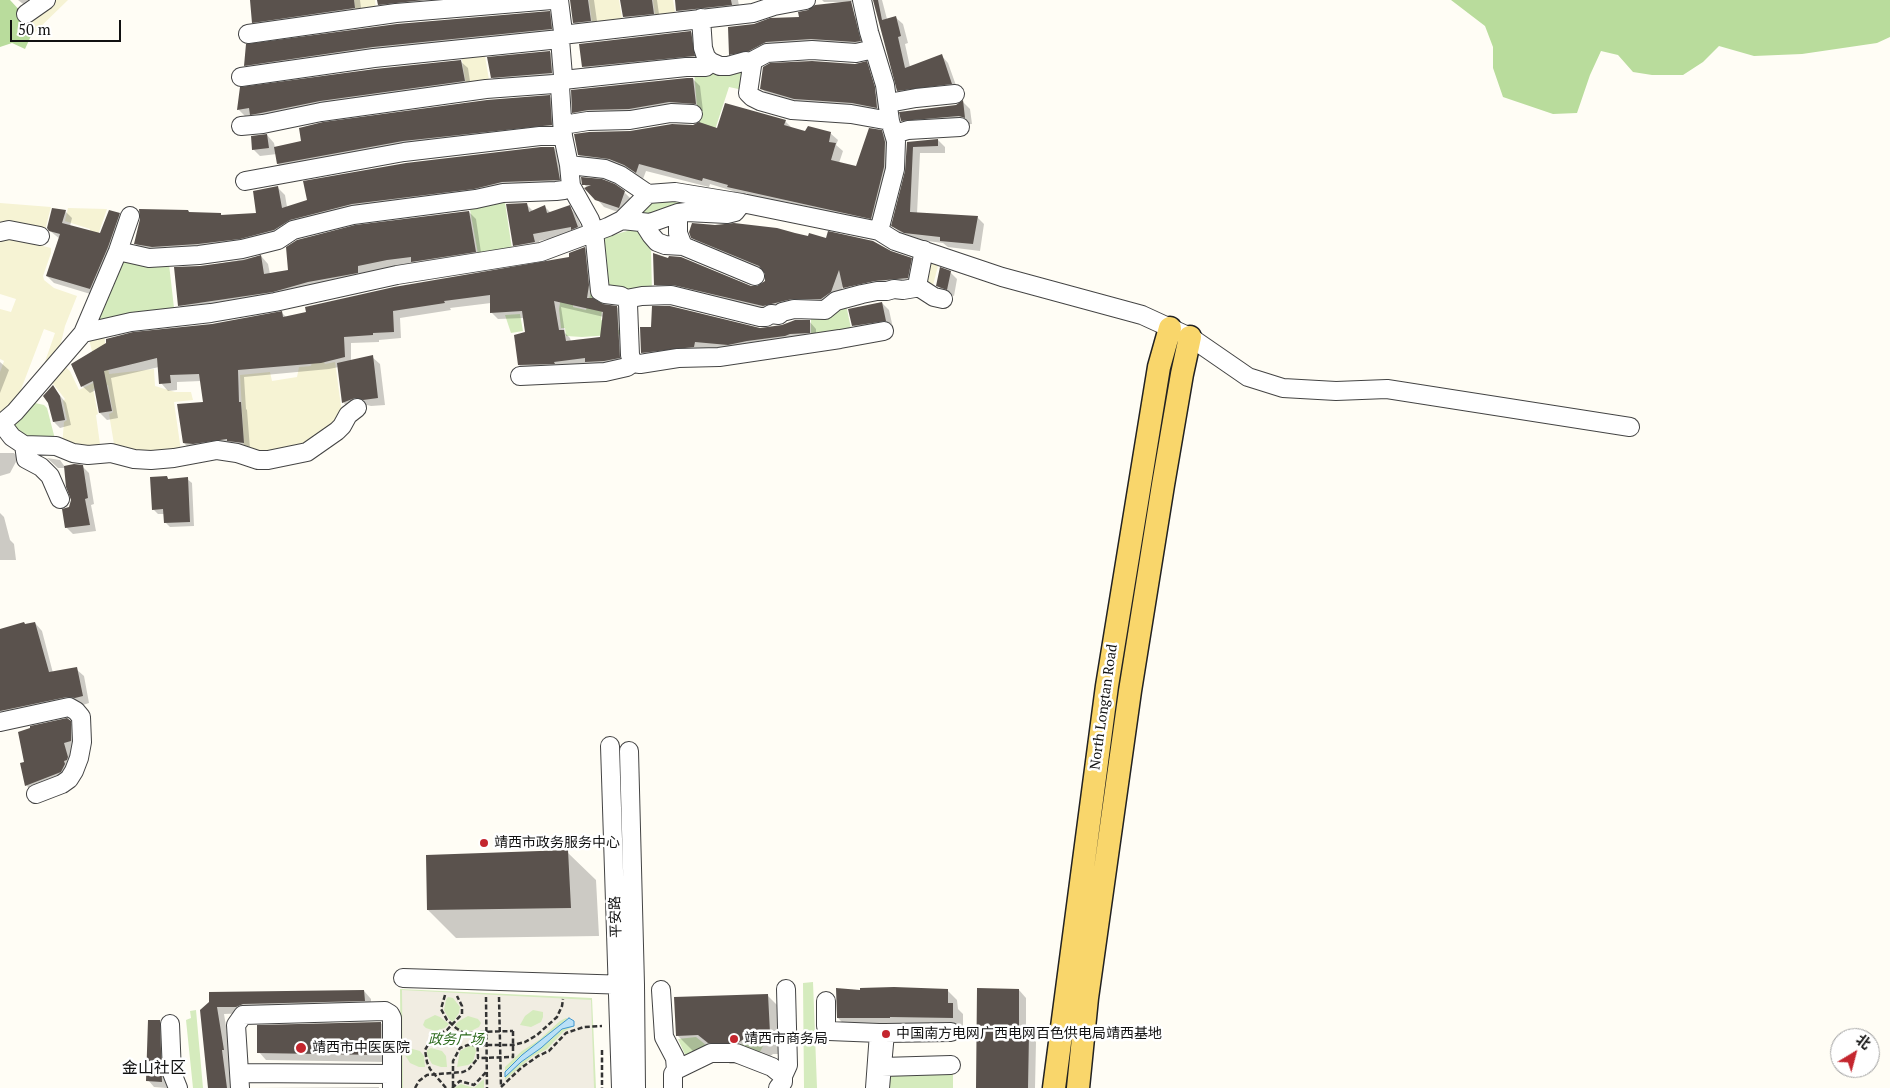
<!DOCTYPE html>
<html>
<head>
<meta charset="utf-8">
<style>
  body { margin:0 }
  #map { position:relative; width:1890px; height:1088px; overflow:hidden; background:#fffdf5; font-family:"PT Serif","Noto Sans SC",serif }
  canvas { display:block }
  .north { position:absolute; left:1830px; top:1028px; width:50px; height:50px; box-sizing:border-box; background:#fff; border:1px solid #a0a0a0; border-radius:50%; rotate:37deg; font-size:14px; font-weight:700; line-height:20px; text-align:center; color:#111 }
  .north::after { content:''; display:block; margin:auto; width:18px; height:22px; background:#c4262e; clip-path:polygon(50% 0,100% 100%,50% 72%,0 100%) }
  .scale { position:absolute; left:10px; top:20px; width:111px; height:22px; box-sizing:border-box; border:2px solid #111; border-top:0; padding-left:6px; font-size:15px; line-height:18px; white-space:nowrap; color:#111; -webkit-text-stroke:4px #fff; paint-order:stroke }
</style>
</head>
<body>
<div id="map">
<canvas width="1890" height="1088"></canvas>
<div class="north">北</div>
<div class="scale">50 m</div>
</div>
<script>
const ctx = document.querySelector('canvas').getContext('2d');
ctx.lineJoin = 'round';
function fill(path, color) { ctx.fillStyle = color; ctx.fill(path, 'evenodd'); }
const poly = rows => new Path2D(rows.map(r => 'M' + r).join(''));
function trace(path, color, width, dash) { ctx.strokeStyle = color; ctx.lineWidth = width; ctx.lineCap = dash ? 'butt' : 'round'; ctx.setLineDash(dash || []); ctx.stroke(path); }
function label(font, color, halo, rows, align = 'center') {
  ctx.font = font + ' "PT Serif","Noto Sans SC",serif'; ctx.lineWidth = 5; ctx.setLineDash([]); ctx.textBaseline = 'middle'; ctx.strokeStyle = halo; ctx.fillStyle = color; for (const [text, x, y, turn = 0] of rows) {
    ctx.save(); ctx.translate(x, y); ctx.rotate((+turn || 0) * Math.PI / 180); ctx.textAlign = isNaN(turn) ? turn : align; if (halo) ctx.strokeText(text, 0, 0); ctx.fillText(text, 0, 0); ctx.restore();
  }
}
const farmland = poly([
  [54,0,68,0,31,36,30,24,26,18],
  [354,0,375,0,376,11,356,14],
  [589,0,619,0,623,24,593,29],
  [653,0,673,0,676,18,656,21],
  [484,50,490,86,467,90,461,54],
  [0,203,51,207,44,234,0,227],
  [68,208,107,209,98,235,90,231,90,229,65,221],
  [0,237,41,243,43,246,51,248,51,253,43,276,44,280,54,288,77,296,65,326,59,351,41,373,55,333,44,329,17,400,0,418,0,372,4,361,0,359,0,309,11,312,16,299,0,294],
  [924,260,939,262,931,293,927,292],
  [104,334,109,374,154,369,155,386,175,392,191,392,193,400,174,402,181,451,155,457,112,445,114,444,109,414,113,412,108,385,93,389,98,414,96,415,101,452,62,447,64,422,67,420,63,401,65,399,50,380,62,364,70,371,79,390,99,380,89,339],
  [323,360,325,364,335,362,342,413,327,433,274,457,244,447,240,375,270,372,272,381,297,377,299,367,311,366,312,362]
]);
const green = poly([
  [741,70,745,71,743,90,729,87,710,145,694,141,699,121,696,120,697,107,694,71,713,74],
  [504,196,512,249,478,254,469,204],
  [663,199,713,204,641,216,637,210,648,202],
  [630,229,637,229,651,251,652,292,608,289,601,238,604,239,610,236,627,231],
  [119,259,169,264,174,308,141,314,101,326,97,320],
  [592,288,603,298,601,320,614,322,616,330,625,330,625,334,582,337,566,336,565,328,561,328,559,309,561,297,573,299,573,307,586,310],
  [845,300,852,333,811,336,811,313],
  [520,314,523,331,511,333,505,315],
  [32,400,35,403,44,405,47,408,55,439,22,442,11,424],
  [813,982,817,1088,804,1088,803,983],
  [400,989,592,998,596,1088,401,1088],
  [196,1010,203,1088,193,1088,186,1020,191,1018,190,1011],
  [753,1035,768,1036,759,1054,739,1045,747,1042],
  [696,1037,706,1045,706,1051,687,1059,678,1039],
  [953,1069,953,1088,885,1088,886,1075]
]);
const forest = poly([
  [0,0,10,0,23,14,30,24,31,36,25,49,12,43,0,47],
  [1451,0,1890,0,1890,37,1877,43,1802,54,1754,56,1719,46,1703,62,1683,75,1652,75,1633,72,1618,55,1601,51,1590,75,1577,113,1553,114,1503,97,1493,68,1493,47,1485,26]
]);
const plaza = poly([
  [402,990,591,1000,594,1088,484,1088,484,1079,474,1088,461,1084,454,1088,403,1088],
  [448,997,453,998,460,1007,459,1013,453,1022,449,1019,444,1010,446,1000],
  [533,1010,543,1012,543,1017,541,1022,531,1027,520,1025,525,1016],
  [435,1015,440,1017,449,1024,445,1028,435,1031,426,1028,423,1025,425,1020],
  [468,1016,478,1019,481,1023,479,1027,469,1032,463,1032,455,1025,459,1021],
  [566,1018,574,1021,574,1026,563,1032,547,1049,533,1056,505,1080,505,1067,522,1051,539,1040,560,1021],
  [469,1046,474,1046,476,1051,473,1062,468,1065,457,1067,460,1051],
  [409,1048,420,1051,424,1056,425,1067,419,1067,410,1063,405,1055,405,1050],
  [431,1048,442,1051,446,1056,447,1067,441,1067,432,1064,427,1055,427,1050]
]);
const water = poly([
  [569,1018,574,1021,574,1026,562,1029,541,1048,521,1062,505,1077,505,1072,522,1055,569,1018]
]);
const shadow = poly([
  [18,0,45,0,31,10],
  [251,0,360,0,362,15,260,29,253,22],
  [379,0,515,0,387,12,379,4],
  [574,0,594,0,598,28,581,30,574,23],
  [622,0,657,0,660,21,631,24,624,17],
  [676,0,738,0,740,12,684,18,677,11],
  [822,0,863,0,861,2,824,2],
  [874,0,882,0,887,19,895,17,903,24,908,43,905,44,910,67,941,55,948,63,958,91,905,97,898,90],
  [549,12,557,20,559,36,252,73,245,65],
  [854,16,861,23,867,48,738,61,731,54,755,25],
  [691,32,698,40,701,63,591,74,583,67],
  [550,52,557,59,559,80,499,85,492,77],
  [460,61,468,68,471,88,258,121,252,115,245,116,238,109],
  [866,63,874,70,884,115,802,106,769,96,762,89],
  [868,69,870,69,878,93,875,94],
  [693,79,700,86,703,111,677,109,581,120,573,112],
  [549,96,557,104,558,132,286,171,278,164,277,154,260,156,253,149,267,135,274,143,275,148],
  [963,102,970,109,972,124,910,128,902,120,957,106],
  [785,121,792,128,806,133,830,133,838,140,836,145,843,151,839,163,857,168,881,131,888,139,891,175,878,225,736,194,733,191,710,184,709,187,646,171,643,179,617,166,586,162,579,155,718,129],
  [938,140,945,147,945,153,920,153,917,214,977,217,984,224,980,251,948,247,943,243,912,239,900,233,893,226,907,172,908,143],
  [554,148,561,155,566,187,482,195,248,245,142,251,135,243,190,213,221,214,222,216,257,214,278,188,285,195,287,207],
  [582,178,624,192,632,200,626,215,604,207,584,184],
  [526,204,533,211,544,206,551,213,569,207,576,214,584,234,576,233,539,241,541,249,521,252,514,245],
  [65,211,72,218,70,226,101,234,119,214,126,221,97,296,54,283,47,276,60,239,50,231],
  [469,212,476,219,482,259,395,266,365,273,365,280,186,313,179,305,201,267,261,256,268,264,270,274,290,271],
  [794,234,891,252,911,259,918,266,915,285,851,295,843,286,838,299,769,313,662,292,655,284,669,260,680,258,756,288,766,281,766,274,700,245,692,237],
  [881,278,881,280,848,288,848,286],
  [585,248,592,255,595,293,594,301,603,306,617,307,624,315,626,365,527,372,519,365,526,333,524,318,498,319,491,312,491,303,450,308,451,310,400,318,401,338,379,340,379,342,351,343,351,361,372,357,380,364,385,405,371,406,363,404,350,410,343,402,339,367,329,369,244,377,246,409,247,410,250,449,191,450,184,443,205,403,201,381,177,382,177,390,168,391,161,383,159,367,111,378,118,418,107,420,100,413,96,390,90,393,82,386,73,365,212,325,282,313,286,317,570,259],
  [561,307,604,317,601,338,571,342,570,338,565,333],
  [950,272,957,279,954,296,945,293,937,285],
  [882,303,889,310,893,328,860,333,853,325],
  [809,321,816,329,816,339,736,352,702,348,701,353,649,359,642,352,760,329],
  [0,362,9,370,0,393],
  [53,387,66,403,71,425,60,428,54,422],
  [0,453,14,453,18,458,10,473,0,476],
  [47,458,60,460,65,467,82,466,89,473,94,504,91,505,96,531,73,534,66,527,72,500,65,468,58,468],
  [167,477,169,480,187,479,192,483,194,526,170,527,165,522,165,514,158,514,153,509],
  [0,513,4,517,10,540,14,544,16,560,0,560],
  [24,623,26,625,35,623,42,631,53,673,76,669,84,676,89,703,83,705,75,703,0,720,0,629,1,630],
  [70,722,77,730,78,748,71,750,75,765,33,792,26,785,25,763],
  [567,852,596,880,599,936,456,938,428,910],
  [837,990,947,990,957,1000,958,1009,963,1014,963,1028,899,1026,848,1028,838,1018],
  [1019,990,1026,998,1026,1035,1028,1035,1036,1042,1035,1088,977,1088],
  [364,991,371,999,371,1008,224,1014,231,1057,229,1057,233,1088,210,1088,210,1003],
  [768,996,789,1017,791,1054,773,1054,760,1064,730,1064,720,1056,699,1057,677,1035],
  [160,1021,166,1028,168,1088,166,1088,154,1087,148,1080],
  [381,1023,388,1030,388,1062,266,1060,259,1052],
  [379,1087,379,1088,255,1088]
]);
const building = poly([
  [250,0,354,0,355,8,252,23],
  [377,0,424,0,378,5],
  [570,0,588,0,591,21,573,23],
  [620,0,652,0,654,14,623,17],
  [675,0,731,0,732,5,676,11],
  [873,0,878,0,882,20,896,16,901,36,898,37,905,68,942,54,952,84,897,91],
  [851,1,861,41,855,42,811,39,766,42,749,51,729,55,728,27,754,24,770,18,799,17,798,12,808,10,815,5],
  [550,11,552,29,373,47,244,66,246,44,397,24],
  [691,31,695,56,582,67,579,44],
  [550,51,552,73,491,78,487,57],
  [461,60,465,81,320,101,261,113,250,115,249,108,237,110,240,87,375,69],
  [812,61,855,64,867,61,875,87,877,108,852,103,794,99,760,89,763,67,770,63],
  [687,78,693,78,696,104,669,102,629,109,588,110,572,113,571,90],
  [550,95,552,125,403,141,277,164,274,147,301,141,299,128,323,122,487,100],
  [963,100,965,118,959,116,901,121,899,112,956,105],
  [725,103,786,120,784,125,805,131,808,126,831,132,829,142,836,143,831,160,856,166,869,128,882,130,885,142,884,167,871,219,727,187,728,185,703,178,702,181,639,164,636,173,624,165,609,159,578,155,574,134,589,132,630,131,672,124,693,125,699,122,717,128],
  [267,134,269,148,252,150,251,136],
  [938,139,938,146,913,147,910,212,978,216,973,244,940,241,940,237,904,233,891,226,905,171,907,142],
  [541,147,554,147,560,180,502,182,474,189,352,204,290,220,274,230,240,239,198,244,152,247,134,244,140,219,139,209,188,210,189,212,221,213,221,215,256,213,253,191,278,186,282,208,307,200,303,181,406,163],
  [581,177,602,179,615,184,625,191,619,208,595,200,584,188,591,185,582,185],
  [527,203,529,212,545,205,547,213,570,205,578,227,571,230,571,227,533,234,535,242,513,246,506,204],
  [52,208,66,210,62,223,100,233,109,210,120,213,108,247,90,289,46,276,60,234,49,231,47,228],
  [469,211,476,252,411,262,411,257,387,260,358,266,358,273,308,282,273,292,178,306,174,267,200,266,244,260,261,255,264,274,288,270,286,247,297,240,355,225],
  [692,223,715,225,734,223,777,228,795,233,808,236,809,233,826,238,828,231,873,241,891,251,912,258,908,278,875,281,843,288,839,270,831,292,821,299,792,299,763,306,673,285,654,285,653,253,668,258,669,256,681,257,751,286,757,286,765,281,765,274,759,266,691,238,689,232],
  [585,247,589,285,587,298,593,298,603,304,617,306,620,358,604,361,585,362,585,358,554,362,555,364,518,365,514,335,525,332,522,311,490,313,490,295,444,301,445,303,393,311,394,332,373,333,373,335,344,337,345,357,321,363,238,370,239,402,241,402,244,443,227,441,227,439,193,444,183,443,177,404,203,402,199,374,170,375,171,383,159,384,157,358,104,371,112,411,99,413,93,381,81,387,71,364,106,343,106,339,133,332,212,324,282,311,283,317,306,312,305,307,394,287,569,257,569,253],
  [554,301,603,312,600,337,566,341,564,330,559,330],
  [940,267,951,271,947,290,936,286],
  [882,302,886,321,852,326,848,309],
  [652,306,670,306,760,328,782,325,795,320,810,320,810,333,790,334,785,336,747,341,728,345,695,342,694,347,641,353,640,327,651,327],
  [373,355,378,398,363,400,355,398,342,403,337,363],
  [53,385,60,396,65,420,53,422,48,403,43,396],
  [74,464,83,465,88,498,85,499,90,525,65,528,62,509,69,507,71,500,66,487,64,466],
  [167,476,168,479,188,477,190,522,164,523,163,509,152,510,150,477],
  [24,622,25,624,35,622,49,672,77,667,83,696,75,698,67,697,0,711,0,629],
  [67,718,71,721,71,741,64,743,68,757,67,760,64,761,65,764,61,772,25,786,20,763,24,762,18,732,30,728,30,726],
  [568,850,571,908,427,910,426,855],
  [894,987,948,989,948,1003,953,1003,953,1018,890,1017,890,1018,837,1018,836,988,860,990,860,988],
  [977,988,1019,989,1019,1033,1029,1034,1028,1088,976,1088],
  [364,990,365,1001,243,1004,236,1007,217,1007,224,1050,222,1050,227,1088,208,1088,200,1010,209,1002,209,992],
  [768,994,770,1033,751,1034,738,1043,708,1043,698,1035,676,1036,674,997],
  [148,1020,160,1020,162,1082,146,1081],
  [381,1022,381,1055,257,1053,257,1025]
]);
const path = poly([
  [445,995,441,1009,447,1020,456,1028,465,1034,477,1032],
  [486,997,487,1088],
  [499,997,501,1087],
  [513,1031,513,1057,478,1058,477,1032,513,1031],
  [602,1050,602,1088],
  [453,1086,453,1061,460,1048,468,1045,513,1045,525,1042,537,1035,557,1017,562,1006,563,999],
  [501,1087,521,1068,538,1056,549,1051,566,1033,584,1027,602,1026],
  [415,1088,419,1081,427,1075,463,1072,469,1069,478,1058],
  [446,1088,430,1069,427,1062,425,1050,432,1038,447,1030,462,1014,462,1006,457,996],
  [452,1088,460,1081,474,1085,487,1071]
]);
const minor = poly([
  [559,0,563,32,560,39,563,76,560,86,563,136,569,165,571,186,590,220,594,231,600,291,605,294,621,296,626,299,628,304,630,355,633,363,640,364,678,358,719,357,840,339,884,331],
  [862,0,869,32,885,85,890,121,896,141,895,169,879,231],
  [26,14,46,0],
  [701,18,703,48,706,57,711,62,720,66,728,66,746,61,750,62,752,66,748,93,752,97,760,101,792,110,851,114,890,121],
  [248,34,396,13,552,0],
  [562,35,753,13,774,6,806,0],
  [750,62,767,53,812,50,856,53,874,49],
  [241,77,374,58,560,39],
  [563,80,686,67,706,67,711,62],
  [888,106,894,102,916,98,955,94],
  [563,125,588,121,630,120,671,113,693,114],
  [241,126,263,124,321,112,486,89,554,84,560,86],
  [895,134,908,130,960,127],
  [569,165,605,169,620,175,648,194],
  [245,181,404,152,540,136,563,136],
  [678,213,678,233,683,246],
  [622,220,650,223,678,213,686,212,727,214,735,212,742,203],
  [644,224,651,235,657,242,665,245,683,246,755,276],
  [0,232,9,230,40,236],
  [118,251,149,258,199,255,242,249,278,240,293,230,353,215,476,199,503,193,556,191,564,190,571,186],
  [917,286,934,297,943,299],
  [626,299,642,296,671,295,760,317,766,317,771,314,779,315,782,312,794,309,825,310,836,301,862,294,877,291,887,291,894,289,903,290,915,288,917,286,924,250],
  [83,333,118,251,130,216],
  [520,376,605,372,627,367,633,363],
  [2,424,12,437,24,445,56,446,73,453,88,455,111,453,134,459,151,460,174,458,217,450,237,453,258,460,268,460,307,452,337,431,342,426,348,415,357,408],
  [0,425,15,412,83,333,131,322,211,313,275,302,397,275,541,252,608,227,622,220,648,194,675,192,742,203,879,231,895,241,1002,277,1142,315,1190,337,1248,377,1283,388,1336,391,1387,389,1630,427],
  [24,445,26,459,41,467,50,476,60,499],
  [0,722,69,707,76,711,81,717,82,742,79,758,74,771,69,779,62,784,36,794],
  [610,746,621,1088],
  [629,751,635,985,636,1088],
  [403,978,629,985],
  [661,990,664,1037,675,1058,676,1070],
  [826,1001,826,1026,829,1031,879,1033],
  [170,1024,172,1073,178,1088],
  [885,1033,951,1032],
  [882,1067,951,1065],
  [239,1073,392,1074],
  [783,1076,788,1065,786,989],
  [240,1088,236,1025,243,1015,385,1011,390,1014,392,1018,392,1088],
  [673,1088,673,1074,676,1070,711,1053,736,1053,772,1067,783,1076,783,1082,778,1088],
  [875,1088,879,1033,885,1033,880,1088]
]);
const major = poly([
  [1054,1088,1107,686,1159,367,1170,328],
  [1078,1088,1087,998,1130,691,1163,485,1182,374,1190,337]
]);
const markers = [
  [484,843,5,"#c4262e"],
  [886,1034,5,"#c4262e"],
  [734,1039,5,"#c4262e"],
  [301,1048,6,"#c4262e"]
];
const streetNames = [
  ["North Longtan Road",1104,707,-82],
  ["平安路",616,917,-92]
];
const poiNames = [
  ["靖西市政务服务中心",494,843],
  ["中国南方电网广西电网百色供电局靖西基地",896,1034],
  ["靖西市商务局",744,1039],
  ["靖西市中医医院",312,1048]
];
const parkNames = [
  ["政务广场",456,1040]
];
const quarterNames = [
  ["金山社区",154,1068]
];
fill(farmland, '#f6f3d4');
fill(green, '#d5ebbd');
fill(forest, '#b9dc9c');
fill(plaza, '#f1ede2');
fill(water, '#b9e0f7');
trace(water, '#3f96cf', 1);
fill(shadow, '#0003');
fill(building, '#5a524d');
trace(minor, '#444', 20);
trace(major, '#222', 25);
trace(path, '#333', 2.5, [5, 2.5]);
trace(minor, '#fff', 18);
trace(major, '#f9d66b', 22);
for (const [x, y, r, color] of markers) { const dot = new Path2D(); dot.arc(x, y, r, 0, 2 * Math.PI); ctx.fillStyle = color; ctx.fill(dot); trace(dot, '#fff', 2); }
label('14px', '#111', '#fff', streetNames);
label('14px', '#111', '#fff', poiNames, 'left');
label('italic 14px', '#2f6b1f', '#fff', parkNames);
label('16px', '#111', '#fff', quarterNames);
</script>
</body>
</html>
